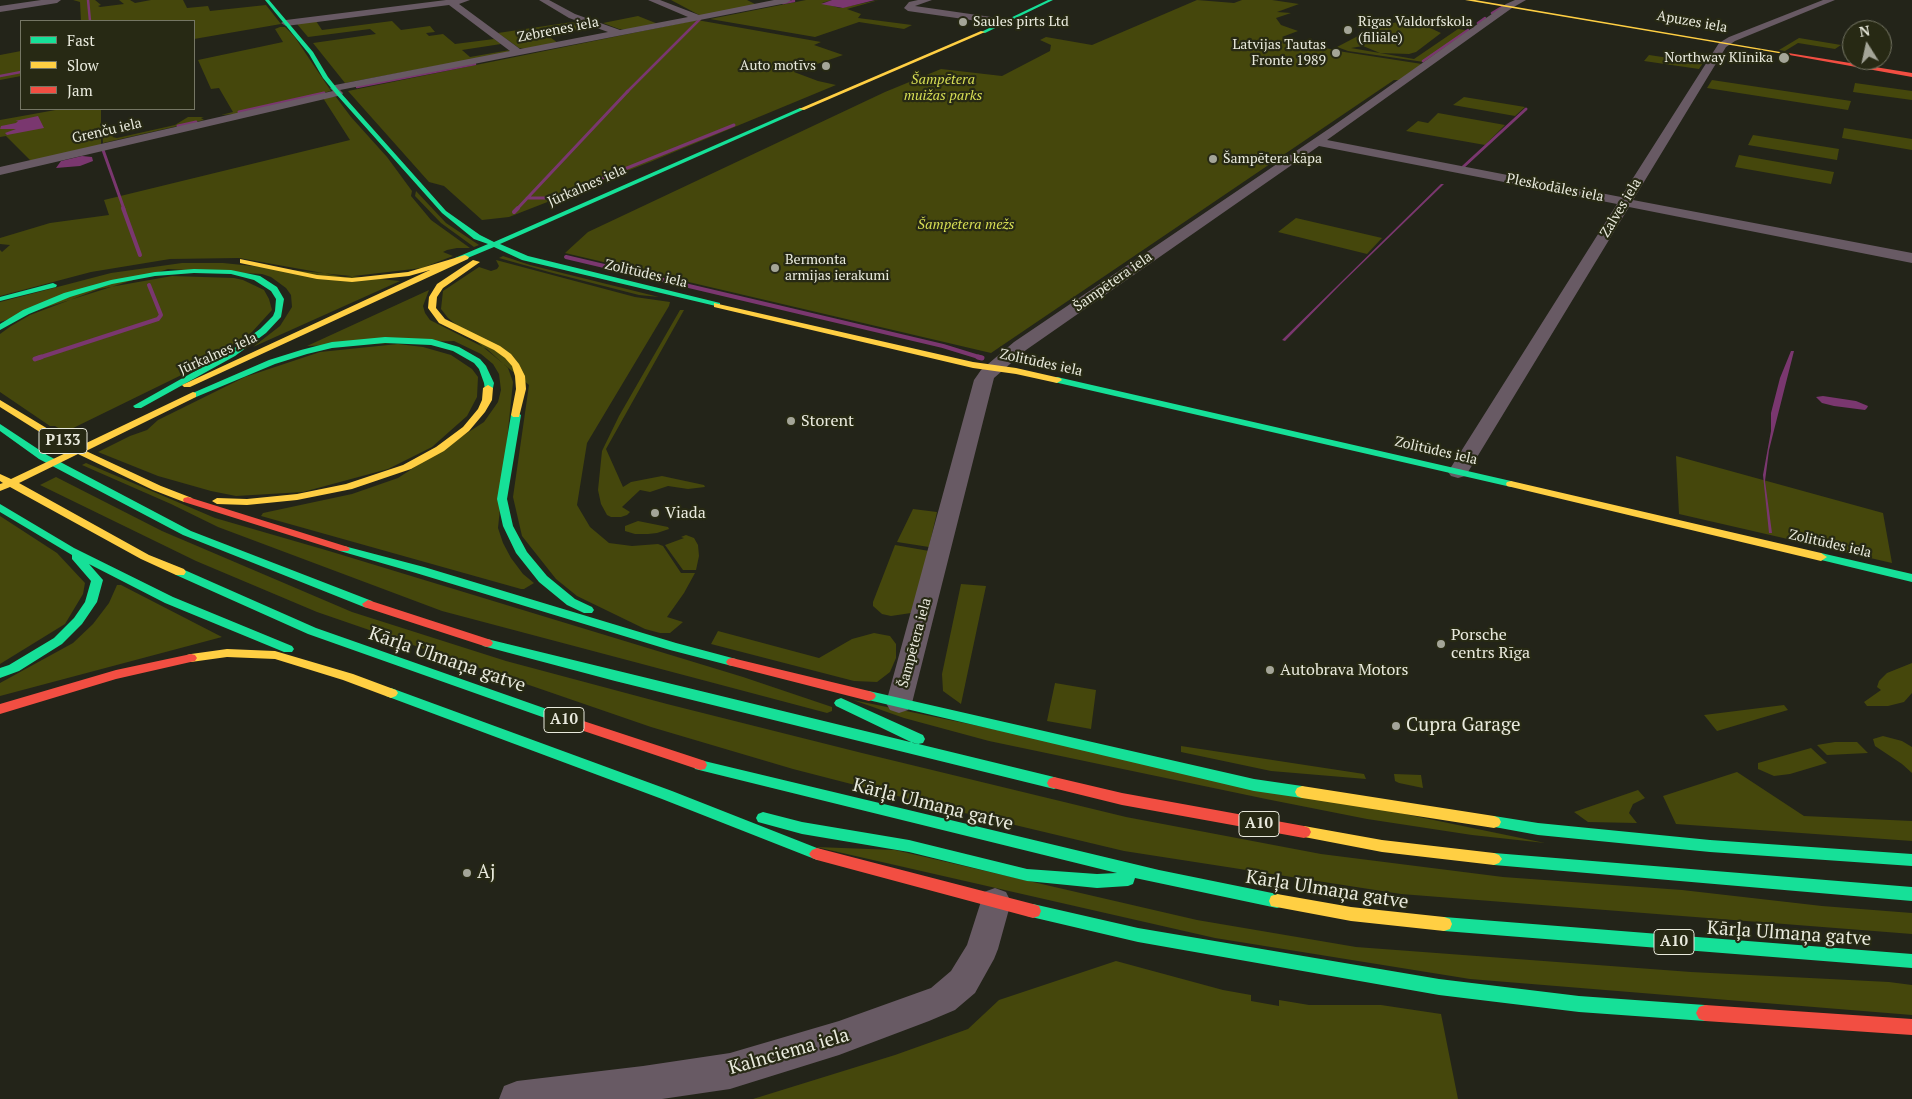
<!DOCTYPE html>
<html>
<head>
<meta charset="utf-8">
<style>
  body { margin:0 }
  #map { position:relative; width:1912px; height:1099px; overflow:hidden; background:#232419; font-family:"PT Serif",serif }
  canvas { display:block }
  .legend { position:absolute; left:20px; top:20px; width:175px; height:90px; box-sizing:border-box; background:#272914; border:1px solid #757664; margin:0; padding:6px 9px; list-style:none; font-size:15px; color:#e9eadd }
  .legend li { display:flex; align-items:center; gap:10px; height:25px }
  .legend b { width:25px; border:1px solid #757664 }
  .north { position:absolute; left:1842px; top:20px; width:50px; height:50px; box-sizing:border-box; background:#272914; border:1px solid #757664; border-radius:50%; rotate:350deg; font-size:14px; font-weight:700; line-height:20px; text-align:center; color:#e9eadd }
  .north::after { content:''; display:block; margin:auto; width:18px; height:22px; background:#a4a598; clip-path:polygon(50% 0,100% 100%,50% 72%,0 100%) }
</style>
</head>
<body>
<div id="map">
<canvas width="1912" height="1099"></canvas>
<ul class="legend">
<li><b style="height:6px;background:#16e098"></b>Fast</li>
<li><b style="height:6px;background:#ffcf43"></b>Slow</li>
<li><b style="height:6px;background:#f24e42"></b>Jam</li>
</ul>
<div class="north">N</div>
</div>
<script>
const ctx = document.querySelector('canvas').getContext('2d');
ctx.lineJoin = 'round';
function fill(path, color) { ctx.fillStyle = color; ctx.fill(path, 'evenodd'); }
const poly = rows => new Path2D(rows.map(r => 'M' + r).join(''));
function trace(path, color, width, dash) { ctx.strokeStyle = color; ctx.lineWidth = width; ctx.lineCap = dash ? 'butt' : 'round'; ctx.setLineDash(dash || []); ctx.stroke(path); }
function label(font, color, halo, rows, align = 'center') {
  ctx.font = font + ' "PT Serif",serif'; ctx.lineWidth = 4.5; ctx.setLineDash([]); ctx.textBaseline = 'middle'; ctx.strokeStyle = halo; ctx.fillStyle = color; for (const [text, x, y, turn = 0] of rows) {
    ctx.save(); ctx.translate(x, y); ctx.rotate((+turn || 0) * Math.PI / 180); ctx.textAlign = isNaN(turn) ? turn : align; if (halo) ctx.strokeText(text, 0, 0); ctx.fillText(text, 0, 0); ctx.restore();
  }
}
const green = poly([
  [73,0,95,0,101,5,98,6,100,7,124,4,119,0,130,0,135,3,151,0,183,0,187,8,208,6,210,11,266,5,281,24,194,39,194,21,81,21,80,2],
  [671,0,747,0,757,5,701,16],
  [806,0,832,0,822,3,840,8,879,0,847,9,861,14,858,18,912,25,904,29,859,22,815,37,710,19],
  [1197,0,1234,3,1242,0,1272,0,1299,4,1277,12,1291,13,1276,18,1281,25,1298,31,1282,37,1338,51,1422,64,1399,80,1394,80,991,353,565,253,588,232,885,92,941,69,1002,76,1050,51,1051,45,1040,40,1046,37,1092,45],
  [638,16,658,24,626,30,619,29,603,23],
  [697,20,821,42,814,45,843,55,794,72,818,81,836,85,650,162,509,217,482,220,444,186,429,182,348,91],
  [316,21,322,30,392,21,401,30,430,26,435,32,426,33,429,36,443,34,455,44,494,39,501,44,462,50,470,57,510,50,506,53,345,83,313,43,376,34,370,29,308,37,297,24],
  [572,22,588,28,547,35,558,43,526,49,519,48,498,33],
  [1398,22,1404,23,1402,25,1428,27,1441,33,1416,52,1409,54,1380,53,1363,46,1351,48,1414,59,1458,29,1471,31,1424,62,1348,51,1337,47,1377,26],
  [280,27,285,27,294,36,331,91,236,114,221,115,233,112,219,88,211,89,198,60,283,42,275,29],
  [1799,38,1841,45,1835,49,1798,43,1785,51,1779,50],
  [21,51,21,76,0,80,0,55],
  [1649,55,1703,63,1699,69,1644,61],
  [1712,80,1851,101,1848,110,1707,88],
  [1855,83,1912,91,1912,100,1853,92],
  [329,96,336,97,351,117,387,157,412,191,411,196,431,220,470,248,457,248,447,250,443,252,453,256,422,268,345,277,239,258,170,259,91,272,0,296,0,250,2,252,10,245,0,244,0,238,50,223,109,215,104,200,350,140,323,98],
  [1464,97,1525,107,1515,116,1453,105],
  [61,109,101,109,101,146,32,162,6,136,0,137,0,120],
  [1438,113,1505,125,1485,145,1406,131,1418,121,1428,123],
  [188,117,204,117,201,118,204,120,103,143,102,129,104,129,105,134,115,135,112,137,117,138,175,125],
  [1844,128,1912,139,1912,150,1842,138],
  [1753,135,1839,149,1837,160,1748,145],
  [1739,155,1834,172,1831,184,1735,167],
  [416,191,446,223,479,245,474,247,441,223,415,196],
  [1296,218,1382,238,1367,254,1278,232],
  [503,256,530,265,659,297,639,295,549,272,499,258],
  [496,260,635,297,670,302,669,306,587,443,577,505,590,527,609,543,632,546,658,544,663,546,681,573,695,573,684,593,667,617,683,622,670,633,660,633,645,629,577,596,556,579,522,536,513,497,529,385,448,318,441,309,443,291,479,267,491,271,497,269,499,266],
  [182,263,223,263,400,281,253,347,280,326,292,307,291,295,286,288,271,277,262,274,168,269,0,322,0,302,111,273],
  [172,276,234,278,243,280,264,290,269,299,272,310,252,332,204,364,65,432,55,426,50,426,0,392,0,334,11,326,30,315,99,289],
  [429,290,423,306,425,313,430,320,487,349,508,368,513,382,498,528,503,543,511,558,523,574,534,583,524,589,521,589,261,516,263,513,352,494,398,478,484,422,498,402,501,390,499,374,493,364,481,354,454,341,307,346],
  [680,310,684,310,606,449,623,487,631,482,662,476,704,485,705,487,688,489,668,486,650,492,640,490,622,507,630,512,627,515,621,517,611,517,607,515,601,504,598,490,602,451,619,416],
  [398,344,423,347,451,355,472,369,478,377,477,397,467,416,432,447,388,469,303,492,236,496,211,491,158,476,98,452,130,436,147,430,158,420,245,377,320,352],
  [1676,456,1883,513,1892,563,1679,514],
  [86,463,215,518,329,551,743,677,832,707,832,711,827,713,442,611,218,527,171,504,82,465],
  [56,477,162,531,352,612,506,661,667,704,862,753,1126,817,1321,854,1503,877,1682,890,1822,906,1912,913,1912,934,1401,894,1124,851,952,810,793,769,651,727,317,612,196,561,40,485],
  [913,509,937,512,929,547,897,542],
  [0,516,57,553,85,583,83,594,65,624,0,664],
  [638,521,668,527,669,529,657,533,648,534,635,534,625,531,625,526],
  [686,535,694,538,698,545,699,556,696,570,683,570,665,545,684,538,681,537],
  [895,545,929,551,911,613,891,616,882,614,873,606,873,602],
  [961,584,986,586,961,704,943,691,942,674],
  [117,585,121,585,222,637,0,696,0,683,73,643,93,624,109,603],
  [718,631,819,658,852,639,874,633,890,636,896,644,896,658,890,672,877,682,854,681,711,644],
  [1912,663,1912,693,1904,702,1888,706,1867,706,1864,702,1881,690,1877,687,1879,681,1887,673],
  [1055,683,1096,690,1091,729,1047,721],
  [853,700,1545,843,1472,835,1367,819,1266,799,989,741,904,718],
  [1784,705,1788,710,1717,731,1704,715],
  [1883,736,1902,741,1912,747,1912,773,1902,764,1875,746,1873,739],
  [1835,742,1857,742,1868,753,1827,755,1817,745],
  [1181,746,1364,774,1366,779,1271,771,1181,752],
  [1811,748,1827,763,1790,774,1774,776,1758,769,1758,763],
  [1737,772,1804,816,1912,821,1912,841,1676,824,1663,796],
  [1394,774,1421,775,1423,788,1399,783,1395,781],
  [1638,790,1645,798,1633,804,1629,813,1637,823,1588,822,1574,812],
  [816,847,895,850,1197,920,1356,947,1691,972,1889,982,1912,985,1912,1015,1470,979,1215,938],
  [1116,961,1223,990,1251,995,1251,1001,1279,1006,1279,1000,1309,1005,1381,1005,1441,1014,1458,1099,753,1099,895,1055,968,1029,999,1000]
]);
const water = poly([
  [832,0,875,0,843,8,821,4],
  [38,116,44,128,7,135,5,133,16,129,0,129,1,126,16,123,18,121,15,121],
  [82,156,92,157,93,161,80,166,56,168,61,161],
  [1441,184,1444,184,1341,284,1285,341,1282,340],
  [1791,351,1794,351,1769,450,1765,481,1772,533,1769,533,1763,475,1771,431,1771,413,1780,378],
  [1823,396,1856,401,1868,406,1867,408,1865,410,1834,406,1822,403,1816,397]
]);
const streamFar3 = poly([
  [88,0,90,21],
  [783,3,794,1],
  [1492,13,1502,7],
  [1478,23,1485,18],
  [1423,61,1468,30],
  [0,76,21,72],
  [357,87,475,64],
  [627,92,700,19]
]);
const streamFar2 = poly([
  [239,112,324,93],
  [178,126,196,122],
  [103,150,124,209],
  [1463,167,1526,109],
  [527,198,546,198,560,195,734,125],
  [517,209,628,91]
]);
const streamFar1 = poly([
  [123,208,140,255],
  [514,212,518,208],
  [566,257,943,346,982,358],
  [38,358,158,319,161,315,149,285]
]);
const stream = poly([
  [978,357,982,358],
  [35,359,41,357]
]);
const street = poly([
  [41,0,61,0,57,3,0,12,0,6,41,0],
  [446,0,470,0,459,4,520,49,608,32,569,18,539,0,549,0,575,14,620,30,688,17,648,0,660,0,699,15,774,0,791,0,787,3,340,90,343,93,342,95,0,175,0,167,333,91,330,88,335,85,510,51,449,5,286,26,281,23,286,20,446,0],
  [918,0,932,0,915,6,1005,19,1010,22,1005,25,908,11,904,8,909,2,918,0],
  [1515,0,1526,0,1512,8,1327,140,1621,197,1719,43,1729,37,1823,0,1835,0,1735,41,1726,47,1633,200,1912,253,1912,263,1629,207,1468,472,1465,476,1458,478,1451,476,1448,472,1617,204,1319,146,1026,350,994,378,912,703,908,710,899,713,890,710,886,703,974,380,981,370,1014,342,1333,126,1506,4,1515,0],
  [995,888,1006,892,1011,902,998,949,994,959,975,993,955,1010,929,1021,839,1055,730,1089,662,1099,499,1099,504,1086,517,1081,643,1066,730,1053,839,1021,931,988,951,971,967,945,984,892,995,888]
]);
const fast = poly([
  [265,0,269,0,313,52,328,77,340,92,446,211,480,235,494,242,800,108,805,109,500,244,528,256,720,303,720,307,522,260,494,247,458,262,454,260,455,258,488,244,474,239,442,213,336,94,323,78,309,54,265,0],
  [1048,0,1053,0,985,33,981,32,1048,0],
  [194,269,231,270,260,276,277,287,284,299,281,317,266,333,235,356,141,408,135,408,133,406,229,352,260,329,273,316,275,311,276,299,271,291,254,280,231,274,194,273,155,276,112,284,70,297,29,314,0,330,0,324,23,310,64,293,111,280,155,272,194,269],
  [53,283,57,285,56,287,0,301,0,297,53,283],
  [385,337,432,339,459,347,480,359,486,366,494,383,493,388,491,390,485,390,484,383,479,369,474,363,453,351,431,345,385,343,332,348,307,354,275,364,196,397,190,397,188,395,269,360,301,350,332,342,385,337],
  [1057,377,1511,481,1516,484,1511,487,1054,382,1054,378,1057,377],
  [516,412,521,415,507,499,513,526,527,552,547,576,575,599,592,607,594,610,592,613,584,613,567,605,539,582,516,553,503,526,497,499,511,415,516,412],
  [0,424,47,455,191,531,372,601,374,604,368,608,364,607,183,535,39,459,0,431,0,424],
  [0,504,74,548,173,597,292,646,294,649,292,652,284,652,165,603,89,564,103,580,97,602,82,624,62,644,19,671,0,678,0,668,9,665,54,638,74,618,85,602,91,581,72,559,72,555,0,512,0,504],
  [344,546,424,567,676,643,736,659,738,662,736,665,732,666,670,650,416,573,340,551,338,549,340,547,344,546],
  [1821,553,1912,574,1912,582,1817,559,1815,557,1821,553],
  [180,568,316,628,558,713,560,716,558,719,553,721,548,719,308,634,176,575,174,572,180,568],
  [487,639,1054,777,1059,779,1061,783,1059,787,1054,789,615,681,483,646,481,643,483,640,487,639],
  [391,688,672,791,822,850,825,854,822,858,817,860,812,858,662,799,386,696,384,693,386,690,391,688],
  [869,691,1254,779,1302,786,1307,788,1309,792,1307,796,1302,798,1254,791,864,699,862,696,864,693,869,691],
  [841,698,923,735,925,739,923,743,918,744,913,743,836,706,834,703,836,700,841,698],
  [700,760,1159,870,1277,894,1283,896,1285,901,1283,906,1277,908,1135,878,1133,884,1128,886,1097,888,1027,881,909,852,802,834,758,822,756,818,758,814,763,812,802,822,909,840,1027,869,1097,874,1117,873,695,769,693,765,695,761,700,760],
  [1494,816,1538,823,1710,840,1912,854,1912,866,1710,852,1538,835,1489,826,1487,822,1489,818,1494,816],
  [1494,853,1912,887,1912,901,1494,865,1489,863,1486,859,1489,855,1494,853],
  [1033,904,1138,928,1439,979,1579,996,1705,1005,1711,1007,1714,1013,1711,1019,1705,1021,1579,1012,1439,995,1138,942,1027,916,1025,911,1027,906,1033,904],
  [1444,917,1912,954,1912,968,1444,931,1438,929,1436,924,1438,919,1444,917]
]);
const slow = poly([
  [1465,0,1475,0,1786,53,1784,54,1465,0],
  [981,31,985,32,804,110,799,109,981,31],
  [465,255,469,257,468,259,190,387,184,387,182,385,430,270,409,276,352,282,317,279,240,263,240,259,317,275,352,278,408,272,465,255],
  [473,260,480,262,443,288,437,297,436,308,445,319,500,346,511,354,519,364,525,376,526,389,519,417,513,417,511,415,516,389,515,376,512,366,505,358,494,350,439,323,428,308,429,297,437,284,473,260],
  [714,303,973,362,1016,368,1060,378,1062,380,1057,383,1016,374,973,368,714,307,714,303],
  [488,385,493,388,492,400,485,412,469,431,444,451,411,469,352,489,297,500,247,505,217,504,212,501,217,498,247,499,297,494,346,484,403,465,436,447,463,427,478,409,482,400,483,388,488,385],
  [193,392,196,393,196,397,86,451,161,486,192,498,193,500,192,502,184,502,153,490,78,454,19,483,149,555,184,569,186,572,184,575,176,575,141,559,10,487,0,491,0,484,3,483,0,481,0,474,11,479,70,451,0,407,0,400,78,447,193,392],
  [1511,481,1821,553,1827,557,1821,561,1507,486,1506,484,1507,482,1511,481],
  [227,649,275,651,353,674,396,690,398,693,396,696,391,698,343,680,275,659,227,657,191,662,187,661,185,658,187,655,191,654,227,649],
  [1302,786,1494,816,1499,818,1501,822,1499,826,1494,828,1302,798,1297,796,1295,792,1297,788,1302,786],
  [1304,826,1382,840,1494,853,1499,855,1502,859,1499,863,1494,865,1382,852,1299,836,1297,832,1299,828,1304,826],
  [1277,894,1351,907,1444,917,1450,919,1452,924,1450,929,1444,931,1351,921,1271,906,1269,901,1271,896,1277,894]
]);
const jam = poly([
  [1782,52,1912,73,1912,77,1784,54,1782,52],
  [188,497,348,547,350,549,348,551,340,551,184,502,183,500,184,498,188,497],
  [368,600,491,640,493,643,491,646,487,647,364,607,362,604,368,600],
  [191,654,195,655,197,658,195,661,116,679,0,714,0,704,116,670,191,654],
  [732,658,869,691,874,693,876,696,874,699,869,701,728,665,726,662,728,659,732,658],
  [553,711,705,761,707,765,705,769,700,770,548,719,546,716,548,713,553,711],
  [1054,777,1122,793,1304,826,1309,828,1311,832,1309,836,1304,838,1122,805,1049,787,1047,783,1049,779,1054,777],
  [817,848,1033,904,1039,906,1041,911,1039,916,1033,918,817,860,812,858,809,854,812,850,817,848],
  [1705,1005,1912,1019,1912,1035,1705,1021,1699,1019,1696,1013,1699,1007,1705,1005]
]);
const markers = [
  [963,22,5,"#a4a598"],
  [1348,30,5,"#a4a598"],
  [1336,53,5,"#a4a598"],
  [1784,58,6,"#a4a598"],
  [826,66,5,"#a4a598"],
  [1213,159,5,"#a4a598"],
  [775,268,5,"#a4a598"],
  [791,421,5,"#a4a598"],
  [655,513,5,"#a4a598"],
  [1441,644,5,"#a4a598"],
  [1270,670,5,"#a4a598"],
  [1396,726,5,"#a4a598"],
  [467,873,5,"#a4a598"]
];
const farPoinames = [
  ["Saules pirts Ltd",973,22],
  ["Rīgas Valdorfskola",1358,22],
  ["(filiāle)",1358,38],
  ["Latvijas Tautas",1326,45,"right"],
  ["Fronte 1989",1326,61,"right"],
  ["Northway Klīnika",1773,58,"right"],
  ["Auto motīvs",816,66,"right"],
  ["Šampētera kāpa",1223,159],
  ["Bermonta",785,260],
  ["armijas ierakumi",785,276]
];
const farStreetnames = [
  ["Apuzes iela",1692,22,10],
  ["Zebrenes iela",558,30,-11],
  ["Grenču iela",107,131,-13],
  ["Jūrkalnes iela",587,186,-24],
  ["Pleskodāles iela",1555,188,11],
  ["Zalves iela",1621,208,-59],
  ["Zolitūdes iela",646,274,13],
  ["Šampētera iela",1113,282,-35],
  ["Jūrkalnes iela",218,354,-24],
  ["Zolitūdes iela",1041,363,12],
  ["Zolitūdes iela",1436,451,13],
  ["Zolitūdes iela",1830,544,13],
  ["Šampētera iela",915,643,-75]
];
const farParknames = [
  ["Šampētera",943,80],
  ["muižas parks",943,96],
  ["Šampētera mežs",966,225]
];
const shields = [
  [63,441,48],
  [564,720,40],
  [1259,824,40],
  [1674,942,40]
];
const shieldNames = [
  ["P133",63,441],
  ["A10",564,720],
  ["A10",1259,824],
  ["A10",1674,942]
];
const poiNames = [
  ["Storent",801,421],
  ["Viada",665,513],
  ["Porsche",1451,635],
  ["centrs Rīga",1451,653],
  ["Autobrava Motors",1280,670]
];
const nearStreetnames = [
  ["Kārļa Ulmaņa gatve",447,660,19],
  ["Kārļa Ulmaņa gatve",933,805,14],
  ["Kārļa Ulmaņa gatve",1327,890,9],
  ["Kārļa Ulmaņa gatve",1789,934,4],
  ["Kalnciema iela",789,1052,-16]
];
const nearPoinames = [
  ["Cupra Garage",1406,726],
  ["Aj",477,873]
];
fill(green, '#45470c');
fill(water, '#7a376f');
trace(streamFar3, '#7a376f', 2.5);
trace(streamFar2, '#7a376f', 3);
trace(streamFar1, '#7a376f', 4);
trace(stream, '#7a376f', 5);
fill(street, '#685a64');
fill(fast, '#16e098');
fill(slow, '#ffcf43');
fill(jam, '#f24e42');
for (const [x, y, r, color] of markers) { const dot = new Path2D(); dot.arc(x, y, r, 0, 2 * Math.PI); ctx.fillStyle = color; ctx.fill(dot); trace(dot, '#272914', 2); }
label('14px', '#e9eadd', '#272914', farPoinames, 'left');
label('14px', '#e9eadd', '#272914', farStreetnames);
label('italic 14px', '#d8df54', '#272914', farParknames);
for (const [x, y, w] of shields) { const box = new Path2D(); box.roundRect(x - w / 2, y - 12.5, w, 25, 4); ctx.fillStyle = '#272914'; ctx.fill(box); trace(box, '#e9eadd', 1); }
label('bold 15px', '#e9eadd', null, shieldNames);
label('16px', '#e9eadd', '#272914', poiNames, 'left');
label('19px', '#e9eadd', '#272914', nearStreetnames);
label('19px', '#e9eadd', '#272914', nearPoinames, 'left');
</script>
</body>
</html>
